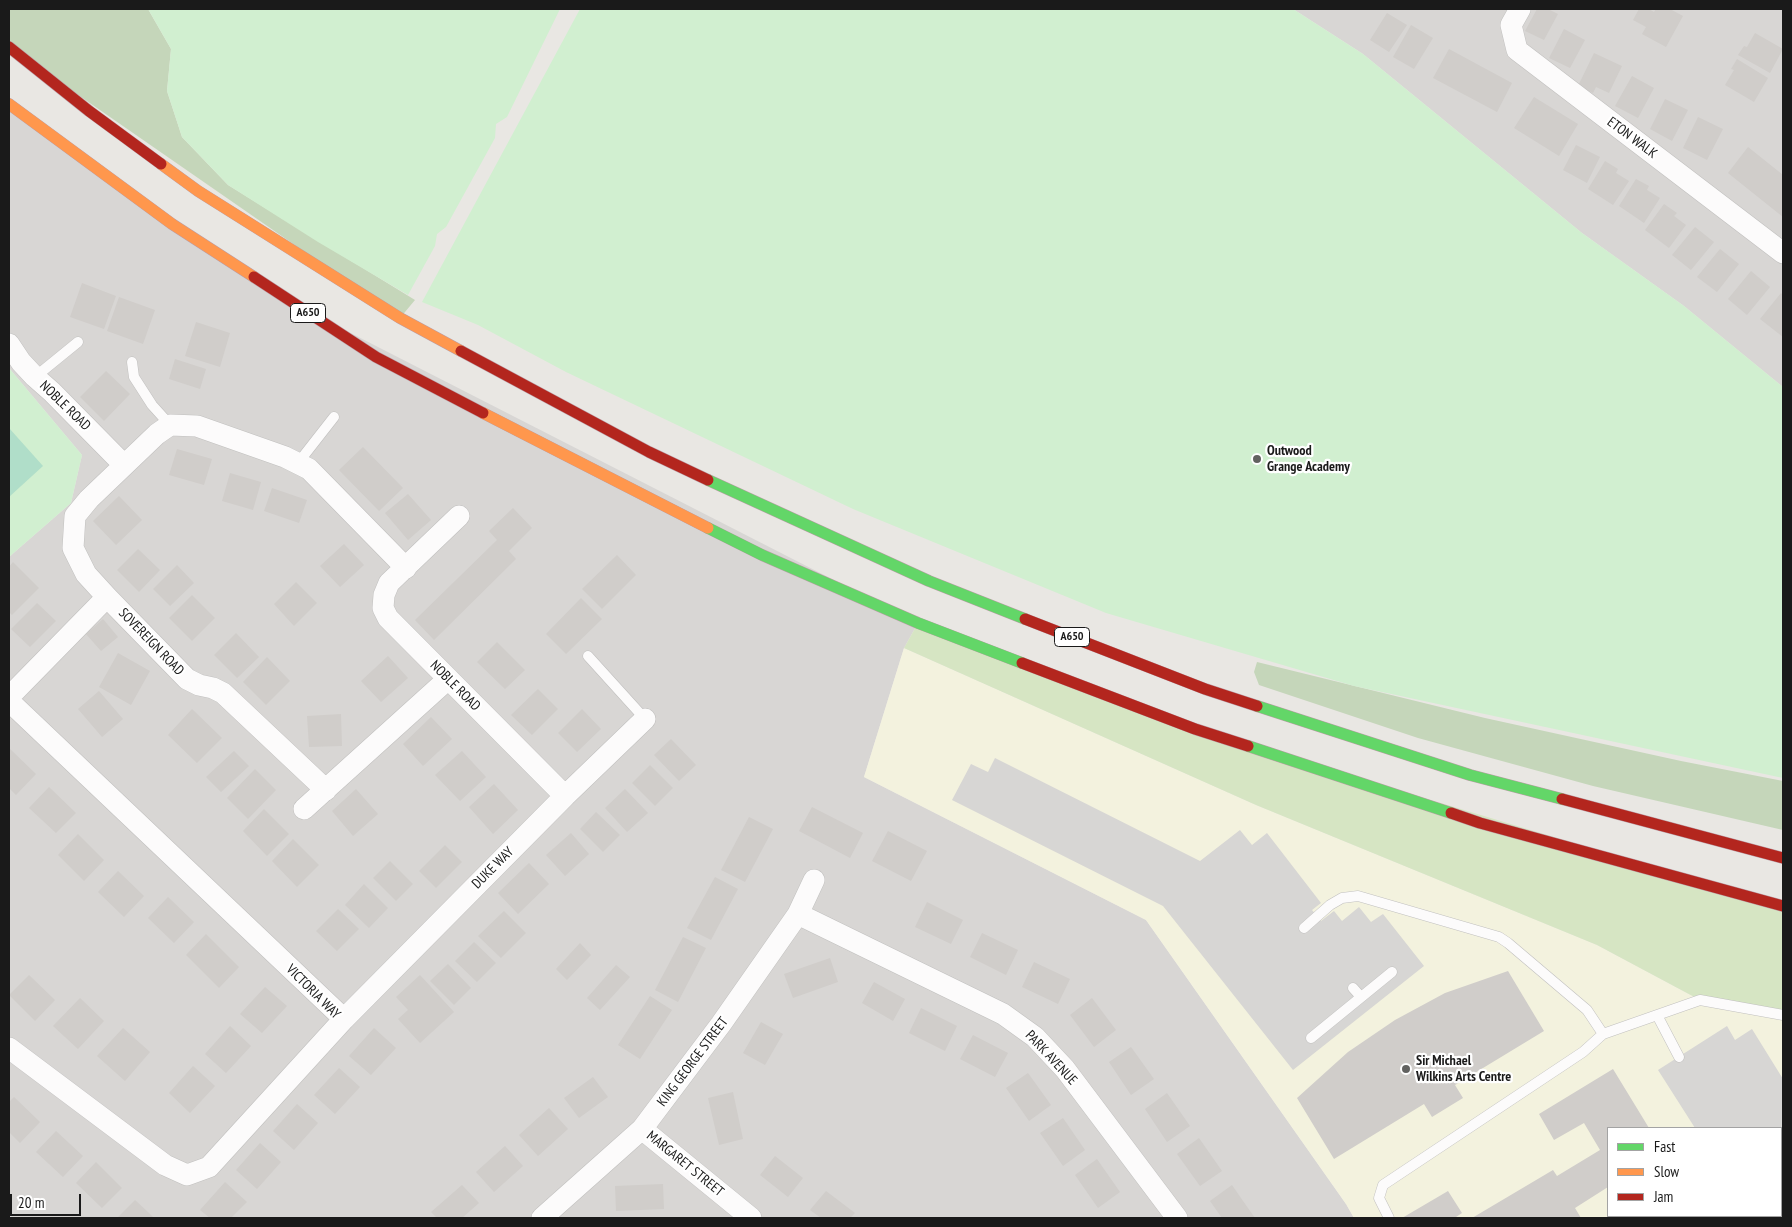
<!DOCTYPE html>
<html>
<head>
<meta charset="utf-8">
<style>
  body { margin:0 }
  #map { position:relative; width:1792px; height:1227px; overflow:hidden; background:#e9e7e3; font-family:"PT Sans Narrow",sans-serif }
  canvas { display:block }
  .frame { position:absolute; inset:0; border:10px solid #1a1a1a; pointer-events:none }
  .legend { position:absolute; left:1607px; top:1127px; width:175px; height:90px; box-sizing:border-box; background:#fff; border:1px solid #a3a3a3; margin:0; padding:6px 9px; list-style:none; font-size:15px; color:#1a1a1a }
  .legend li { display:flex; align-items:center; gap:10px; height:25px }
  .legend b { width:25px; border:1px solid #a3a3a3 }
  .scale { position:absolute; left:10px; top:1194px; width:71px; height:22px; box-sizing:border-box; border:2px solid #1a1a1a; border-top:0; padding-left:6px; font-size:15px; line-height:18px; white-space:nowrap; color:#1a1a1a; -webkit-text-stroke:4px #fff; paint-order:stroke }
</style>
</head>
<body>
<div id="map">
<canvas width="1792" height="1227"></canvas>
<div class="frame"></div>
<ul class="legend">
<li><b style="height:6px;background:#63d668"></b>Fast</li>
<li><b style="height:6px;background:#ff974d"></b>Slow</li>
<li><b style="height:6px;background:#b3261e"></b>Jam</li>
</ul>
<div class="scale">20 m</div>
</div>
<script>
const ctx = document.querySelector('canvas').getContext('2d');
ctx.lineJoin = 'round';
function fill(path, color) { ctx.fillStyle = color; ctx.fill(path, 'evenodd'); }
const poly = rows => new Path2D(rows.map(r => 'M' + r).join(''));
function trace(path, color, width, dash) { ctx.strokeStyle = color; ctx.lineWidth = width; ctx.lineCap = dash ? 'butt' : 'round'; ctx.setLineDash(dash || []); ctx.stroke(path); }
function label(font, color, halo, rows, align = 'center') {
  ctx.font = font + ' "PT Sans Narrow",sans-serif'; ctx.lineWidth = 4.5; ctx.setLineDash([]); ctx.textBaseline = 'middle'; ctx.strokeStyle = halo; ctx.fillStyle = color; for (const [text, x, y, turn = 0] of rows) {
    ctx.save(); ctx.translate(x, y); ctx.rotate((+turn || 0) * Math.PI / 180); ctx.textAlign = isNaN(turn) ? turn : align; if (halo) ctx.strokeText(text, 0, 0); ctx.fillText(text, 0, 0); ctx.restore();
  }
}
const residential = poly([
  [1293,9,1783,9,1783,387,1684,306,1582,233,1363,54],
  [9,104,288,301,918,623,904,648,864,777,1146,920,1346,1204,1354,1218,9,1218,9,557,71,503,82,455,9,368]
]);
const education = poly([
  [904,648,1256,805,1597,945,1700,1000,1783,1015,1783,1218,1354,1218,1346,1204,1146,920,864,777],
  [1608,1128,1781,1128,1781,1216,1608,1216]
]);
const religious = poly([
  [995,758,1200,861,1240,830,1252,845,1267,833,1321,903,1312,910,1321,921,1334,911,1342,921,1359,907,1371,922,1383,914,1424,966,1293,1070,1163,906,952,800,971,764,988,772],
  [1727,1026,1735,1040,1752,1029,1783,1079,1783,1151,1781,1152,1781,1128,1695,1128,1658,1070]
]);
const grass = poly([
  [918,623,1195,729,1783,906,1783,1015,1700,1000,1597,945,1256,805,904,648]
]);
const forest = poly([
  [9,9,148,9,171,49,167,91,182,137,228,185,415,300,400,318,9,47],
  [1257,662,1485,718,1681,761,1783,781,1783,830,1593,786,1418,738,1259,685,1254,672]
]);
const park = poly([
  [148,9,560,9,507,117,496,124,495,138,446,227,437,234,435,246,408,295,318,242,228,185,182,137,167,91,171,49],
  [580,9,1293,9,1363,54,1582,233,1684,306,1783,387,1783,778,1354,686,1106,613,853,509,566,372,478,325,422,302],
  [9,368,82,455,71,503,9,557]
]);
const pitch = poly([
  [9,428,43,466,9,497]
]);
const building = poly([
  [1537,9,1548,9,1558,14,1544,40,1525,31],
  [1639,9,1649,9,1654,12,1656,9,1670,9,1683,16,1666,47,1642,34,1646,27,1633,20],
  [1387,13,1407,25,1389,52,1370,40],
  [1411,25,1433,38,1414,69,1393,57],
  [1564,29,1585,40,1570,68,1549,58],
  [1755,33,1783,49,1770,73,1738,55,1744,46,1747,47],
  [1449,49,1512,83,1497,112,1433,78],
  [1594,53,1622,66,1609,93,1596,87,1593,93,1578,86],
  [1737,59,1768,78,1754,102,1725,85,1734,70,1731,69],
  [1632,76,1654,88,1638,118,1615,106],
  [1534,97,1578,124,1559,156,1514,128],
  [1665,99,1688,110,1672,141,1650,129],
  [1698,117,1723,129,1707,160,1683,148],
  [1576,145,1600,157,1587,183,1563,170],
  [1748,147,1783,175,1783,217,1728,173],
  [1605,161,1618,169,1616,173,1629,181,1613,205,1588,189],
  [1636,179,1649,186,1647,190,1660,198,1644,223,1619,206],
  [1664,204,1677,213,1674,216,1686,225,1669,248,1645,230],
  [1695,227,1714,242,1691,270,1672,255],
  [1720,249,1739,264,1717,292,1697,277],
  [1751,271,1770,287,1747,315,1728,299],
  [82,283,116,296,104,329,70,317],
  [1781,293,1783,295,1783,337,1760,319],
  [119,297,155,310,143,344,107,331],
  [196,322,230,333,220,367,185,356],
  [175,359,206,369,200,389,169,379],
  [106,371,130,394,104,421,80,397],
  [363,447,403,488,379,511,339,470],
  [177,449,212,459,204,485,169,475],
  [230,473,261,482,253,510,222,501],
  [272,488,307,500,299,523,264,511],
  [408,494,431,520,408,540,385,513],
  [119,496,142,520,116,545,93,521],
  [513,508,532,528,509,551,516,559,434,640,415,620,497,540,489,531],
  [344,544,364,565,340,587,320,566],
  [138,549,160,570,139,592,117,570],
  [617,555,636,575,602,609,582,589],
  [13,562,39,588,12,615,9,612,9,567],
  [177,565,194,583,170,606,153,589],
  [296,582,317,603,294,626,274,604],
  [192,595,215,618,192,641,169,618],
  [581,598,602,619,566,654,546,634],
  [37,603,56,621,30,647,11,629],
  [103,619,118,637,101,651,86,634],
  [236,633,259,657,237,678,214,655],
  [497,642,525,670,505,689,477,662],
  [118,653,150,671,131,705,99,687],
  [388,656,408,678,381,702,361,681],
  [267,657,290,681,266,705,243,682],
  [538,689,558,709,532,735,511,715],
  [99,691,123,719,102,737,78,709],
  [192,709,222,738,197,763,168,735],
  [582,709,601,729,577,752,558,733],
  [341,714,342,746,309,747,307,716],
  [431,717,452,739,423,766,403,744],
  [671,739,696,765,679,781,654,755],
  [9,748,36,774,16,795,9,788],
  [234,751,249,766,221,792,206,777],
  [462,751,486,777,460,801,435,775],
  [650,765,673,788,655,806,632,783],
  [255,769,276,790,248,819,227,798],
  [494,784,518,810,493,834,469,807],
  [49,787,76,813,56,833,29,808],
  [356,789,378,814,353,836,332,811],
  [625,789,648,813,627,832,605,808],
  [812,807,863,833,850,858,799,831],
  [264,809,289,834,267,856,243,831],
  [596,812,620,835,603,852,580,829],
  [749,817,773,829,745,882,721,870],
  [888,831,927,851,911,881,872,861],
  [571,833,589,854,565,876,546,855],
  [78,834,104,860,84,881,58,855],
  [293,839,319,865,297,887,272,861],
  [445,845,462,862,436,888,419,871],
  [390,861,413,884,396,901,373,878],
  [529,863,549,884,518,914,498,893],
  [118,871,144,896,124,917,98,892],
  [715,877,738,889,711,940,687,928],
  [364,884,388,908,369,928,345,905],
  [168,897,194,922,174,943,148,918],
  [927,902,963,920,951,944,915,927],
  [338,909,359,929,337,951,316,931],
  [504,911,526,933,501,958,478,936],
  [982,933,1018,950,1006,975,970,957],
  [206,934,239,967,219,988,186,955],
  [683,937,706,948,678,1002,655,990],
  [474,942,496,963,477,982,455,961],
  [580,943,591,955,567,980,556,969],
  [830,958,838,982,793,998,784,974],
  [1034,962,1070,979,1058,1004,1022,987],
  [448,964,471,988,454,1005,430,981],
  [616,965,630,977,600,1010,587,998],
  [1508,971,1544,1031,1455,1085,1463,1098,1432,1117,1424,1104,1334,1159,1297,1098,1348,1052,1395,1020,1445,993],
  [29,975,55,1000,35,1021,9,995],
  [420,975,454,1012,420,1043,398,1019,408,1010,396,997],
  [874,982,905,999,893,1021,862,1003],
  [265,987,287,1006,262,1033,240,1014],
  [650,996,672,1010,640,1059,618,1045],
  [80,998,104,1021,78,1049,53,1026],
  [1092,998,1116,1030,1094,1047,1070,1015],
  [921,1008,957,1026,945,1051,909,1033],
  [761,1022,783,1034,765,1065,743,1053],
  [230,1026,251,1046,226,1073,205,1054],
  [123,1028,150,1052,125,1081,97,1056],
  [374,1028,396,1048,371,1075,349,1056],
  [973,1035,1008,1053,995,1077,960,1059],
  [1131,1047,1154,1079,1131,1095,1109,1062],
  [193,1066,215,1086,190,1113,169,1093],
  [339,1068,360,1087,335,1114,314,1095],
  [1613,1069,1649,1128,1608,1128,1608,1187,1575,1208,1581,1218,1472,1218,1553,1170,1557,1176,1600,1150,1584,1123,1554,1140,1539,1114],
  [1028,1073,1051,1105,1029,1121,1006,1088],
  [593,1077,608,1097,579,1118,564,1098],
  [733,1092,743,1139,719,1145,708,1098],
  [1167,1093,1190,1126,1167,1142,1145,1109],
  [14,1097,40,1122,20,1143,9,1132,9,1102],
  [297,1104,318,1123,294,1150,273,1131],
  [549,1108,568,1129,538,1156,519,1135],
  [1063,1118,1085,1150,1063,1166,1040,1133],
  [56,1131,83,1156,63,1177,36,1152],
  [1199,1138,1222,1171,1200,1186,1177,1154],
  [260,1143,281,1162,257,1189,236,1170],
  [505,1146,523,1166,494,1192,476,1172],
  [775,1156,803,1178,788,1197,760,1175],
  [1097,1159,1120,1192,1098,1208,1075,1175],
  [96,1162,122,1188,102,1208,76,1183],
  [225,1182,247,1202,231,1218,210,1218,200,1210],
  [663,1184,664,1209,616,1211,615,1186],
  [462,1185,479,1203,462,1218,437,1218,431,1212],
  [1232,1185,1243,1201,1255,1218,1222,1218,1210,1201],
  [826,1191,855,1213,850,1218,821,1218,810,1210],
  [1448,1191,1462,1213,1456,1217,1457,1218,1402,1218],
  [135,1200,149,1213,154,1218,117,1218],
  [1641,1216,1701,1216,1703,1218,1643,1218]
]);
const lane = poly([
  [132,362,134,377,152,405,170,425],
  [35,377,78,342],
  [298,463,334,417],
  [588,656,645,719],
  [1304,928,1330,905,1342,898,1358,896,1499,937,1508,943,1587,1010,1603,1034],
  [1353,988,1361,997],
  [1657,1015,1679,1057],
  [1311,1038,1392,972],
  [1389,1218,1379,1198,1383,1185,1583,1052,1603,1034,1700,1000,1783,1015]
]);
const street = poly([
  [1520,9,1511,25,1517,50,1783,253],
  [9,344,21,362,35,377,52,392,124,465],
  [459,516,389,583,384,595,383,608,388,618,565,796],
  [9,697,107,597],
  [9,701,344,1019,209,1167,187,1175,165,1165,9,1048],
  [326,790,223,693,213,688,199,685,187,679,107,597,86,574,73,548,75,516,89,499,157,434,170,425,197,426,285,457,309,469,406,568],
  [304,809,448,679],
  [798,914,1003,1014,1035,1037,1065,1069,1177,1218],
  [344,1019,565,796,645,719],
  [642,1129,751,1218],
  [542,1218,642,1129,721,1024,798,914,814,880]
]);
const fast = poly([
  [708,480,929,581,1025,619],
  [708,528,762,555,918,623,1022,663],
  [1257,706,1470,775,1562,799],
  [1248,746,1451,813]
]);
const slow = poly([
  [9,104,172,224,254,277],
  [161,164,198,191,400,318,461,351],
  [483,413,708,528]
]);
const jam = poly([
  [9,47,89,111,161,164],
  [254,277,376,357,483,413],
  [461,351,649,452,708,480],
  [1025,619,1205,689,1257,706],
  [1022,663,1195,729,1248,746],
  [1562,799,1783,858],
  [1451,813,1480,823,1783,906]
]);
const markers = [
  [1257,459,5,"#626260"],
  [1406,1069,5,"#626260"]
];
const shields = [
  [308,313,35],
  [1072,637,35]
];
const shieldNames = [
  ["A650",308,313],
  ["A650",1072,637]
];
const streetNames = [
  ["ETON WALK",1632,138,37],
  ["NOBLE ROAD",65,406,44],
  ["SOVEREIGN ROAD",151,642,46],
  ["NOBLE ROAD",455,686,45],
  ["DUKE WAY",493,868,-45],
  ["VICTORIA WAY",313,992,45],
  ["PARK AVENUE",1051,1058,47],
  ["KING GEORGE STREET",693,1062,-53],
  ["MARGARET STREET",685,1164,39]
];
const poiNames = [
  ["Outwood",1267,451],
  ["Grange Academy",1267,467],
  ["Sir Michael",1416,1061],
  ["Wilkins Arts Centre",1416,1077]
];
fill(residential, '#d8d6d4');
fill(education, '#f3f2de');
fill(religious, '#d7d6d4');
fill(grass, '#d6e5c3');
fill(forest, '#c5d6ba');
fill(park, '#d1efd0');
fill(pitch, '#b0dec9');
fill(building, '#d0cdca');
trace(lane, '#c1c0bf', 11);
trace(street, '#c1c0bf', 22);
trace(fast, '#bb9da6', 12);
trace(slow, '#bb9da6', 12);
trace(jam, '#bb9da6', 12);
trace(lane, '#fcfbfb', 10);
trace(street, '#fcfbfb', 21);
trace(fast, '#63d668', 11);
trace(slow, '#ff974d', 11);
trace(jam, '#b3261e', 11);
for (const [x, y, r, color] of markers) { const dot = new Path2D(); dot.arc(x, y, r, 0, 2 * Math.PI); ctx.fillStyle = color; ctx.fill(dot); trace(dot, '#fff', 2); }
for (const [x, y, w] of shields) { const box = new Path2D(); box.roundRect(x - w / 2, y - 9.5, w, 19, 4); ctx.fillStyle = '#fff'; ctx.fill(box); trace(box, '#1a1a1a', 1); }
label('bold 12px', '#1a1a1a', null, shieldNames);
label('14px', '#1a1a1a', '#fff', streetNames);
label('bold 14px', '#1a1a1a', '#fff', poiNames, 'left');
</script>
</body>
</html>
